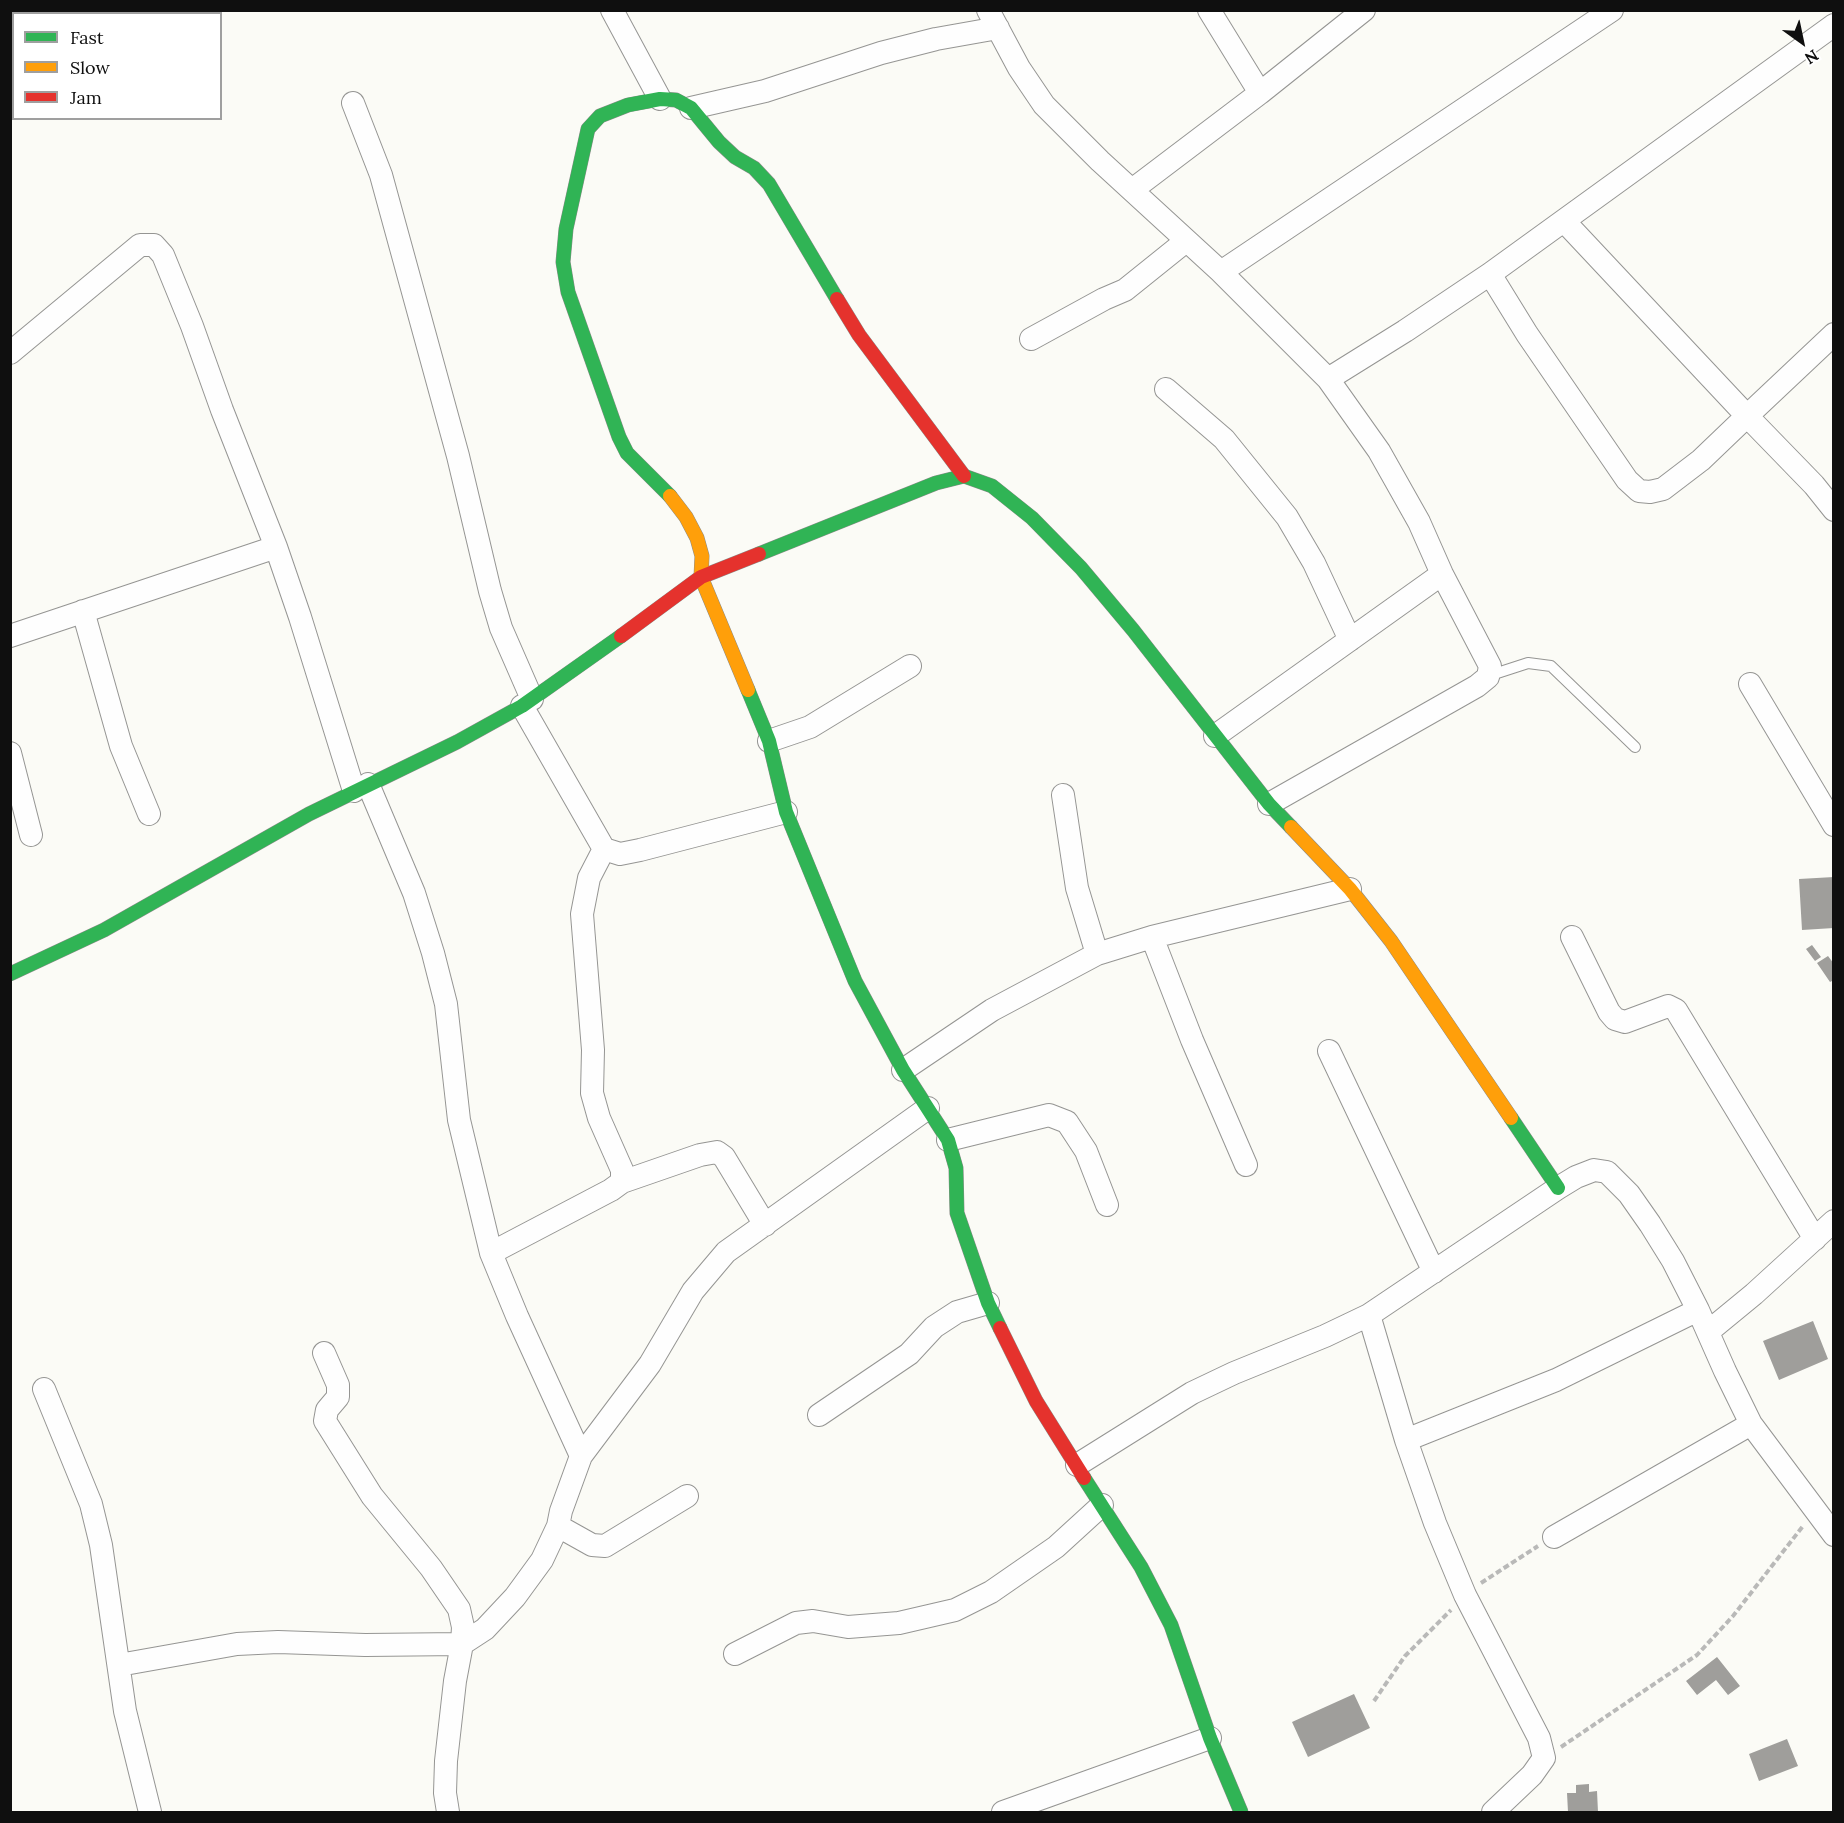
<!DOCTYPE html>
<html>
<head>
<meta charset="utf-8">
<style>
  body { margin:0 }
  #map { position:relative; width:1844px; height:1823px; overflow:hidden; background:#fbfbf6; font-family:Lora,serif }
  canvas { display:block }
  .frame { position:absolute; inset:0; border:12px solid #0f0f0f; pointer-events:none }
  .legend { position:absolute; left:12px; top:12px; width:210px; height:108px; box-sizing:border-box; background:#fff; border:2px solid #9f9f9f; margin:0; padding:8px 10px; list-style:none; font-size:18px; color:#0f0f0f }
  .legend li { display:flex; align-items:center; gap:12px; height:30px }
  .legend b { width:30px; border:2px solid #9f9f9f }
  .north { position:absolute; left:1772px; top:12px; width:60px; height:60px; -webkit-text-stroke:4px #fff; paint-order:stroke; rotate:147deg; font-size:16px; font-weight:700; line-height:24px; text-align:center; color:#0f0f0f }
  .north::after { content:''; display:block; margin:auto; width:21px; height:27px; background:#0f0f0f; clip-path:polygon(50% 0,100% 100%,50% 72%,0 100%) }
</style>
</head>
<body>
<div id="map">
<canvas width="1844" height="1823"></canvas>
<div class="frame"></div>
<ul class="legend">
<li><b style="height:8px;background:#30b455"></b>Fast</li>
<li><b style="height:8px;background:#ff9f0a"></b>Slow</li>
<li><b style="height:8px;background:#e5322d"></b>Jam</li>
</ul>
<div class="north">N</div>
</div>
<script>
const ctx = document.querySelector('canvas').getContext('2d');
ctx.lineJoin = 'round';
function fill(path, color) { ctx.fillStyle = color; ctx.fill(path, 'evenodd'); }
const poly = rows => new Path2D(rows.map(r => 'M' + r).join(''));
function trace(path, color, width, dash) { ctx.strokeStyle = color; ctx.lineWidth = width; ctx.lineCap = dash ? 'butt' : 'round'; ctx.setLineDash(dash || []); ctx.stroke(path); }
const building = poly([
  [1834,877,1834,928,1802,930,1799,879],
  [1812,945,1821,957,1815,961,1806,949],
  [1828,956,1834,964,1834,980,1830,982,1817,963],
  [1813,1321,1828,1359,1779,1380,1763,1341],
  [1717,1657,1740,1686,1728,1695,1716,1680,1697,1695,1686,1681],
  [1354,1694,1370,1728,1308,1757,1292,1722],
  [1787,1739,1798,1766,1759,1781,1749,1754],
  [1589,1784,1589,1792,1597,1791,1598,1812,1568,1812,1567,1793,1576,1793,1576,1785]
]);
const path = poly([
  [1481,1583,1538,1546],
  [1374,1701,1405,1656,1451,1610],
  [1561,1747,1697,1655,1733,1616,1803,1526]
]);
const lane = poly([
  [1488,676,1528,663,1551,666,1635,747]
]);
const street = poly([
  [612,10,660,99],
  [988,10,1019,68,1044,105,1100,161,1221,272,1328,379,1405,331,1490,274,1527,334,1627,480,1639,491,1650,492,1663,489,1701,460,1747,416,1814,485,1834,510],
  [1209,10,1260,93],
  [353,103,381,175,458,456,490,591,501,628,532,699],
  [691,108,765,91,881,53,936,39,998,28],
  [1132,190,1260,93,1364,10],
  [1564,221,1747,416,1834,334],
  [1221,272,1612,10],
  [1490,274,1834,25],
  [1031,339,1104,299,1125,290,1186,241],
  [10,353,140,245,154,245,163,255,192,326,222,410,276,547,300,617,354,791],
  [1166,389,1224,439,1287,517,1314,563,1350,640],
  [83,611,121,746,149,814],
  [10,636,276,547],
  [1750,684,1834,825],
  [522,706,604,849,620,854,640,850,786,812],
  [1215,736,1442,574],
  [769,741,810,727,910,666],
  [10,753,31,835],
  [368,784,414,893,433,953,446,1004,459,1120,491,1253,517,1316,581,1456],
  [1063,795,1077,888,1097,954],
  [1269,804,1477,686,1488,677,1490,666,1442,574,1419,522,1379,451,1328,379],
  [1152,937,1192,1040,1246,1165],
  [1572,937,1609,1012,1615,1019,1625,1022,1668,1006,1676,1010,1815,1239],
  [1329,1051,1434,1272],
  [903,1070,992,1010,1097,954,1152,937,1350,889],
  [948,1140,1049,1115,1067,1122,1086,1151,1107,1205],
  [622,1182,700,1155,717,1152,724,1157,765,1225],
  [491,1253,611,1190,622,1182,622,1170,599,1118,592,1093,593,1050,582,914,589,878,604,849],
  [1369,1315,1406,1440,1435,1523,1465,1595,1539,1738,1544,1758,1532,1775,1493,1812],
  [1709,1331,1754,1294,1834,1221],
  [44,1389,91,1504,101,1545,125,1711,150,1812],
  [819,1415,909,1354,934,1327,957,1312,988,1303],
  [1406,1440,1556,1380,1698,1310],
  [1077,1465,1192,1393,1234,1373,1325,1336,1369,1315,1558,1188,1576,1177,1594,1170,1607,1172,1629,1194,1650,1224,1673,1261,1698,1310,1725,1371,1751,1424,1834,1535],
  [558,1526,592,1545,605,1546,687,1496],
  [1554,1537,1751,1424],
  [735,1654,796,1623,813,1621,848,1627,899,1623,955,1610,991,1592,1056,1547,1102,1505],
  [119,1665,237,1644,278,1642,365,1645,462,1644,463,1627,459,1609,431,1568,372,1496,325,1421,327,1410,338,1397,338,1385,324,1353],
  [448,1812,445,1793,446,1761,455,1681,462,1644,485,1629,515,1597,542,1560,558,1526,561,1511,581,1456,650,1364,693,1291,726,1252,928,1108],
  [1003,1812,1210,1738]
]);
const fast = poly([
  [670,496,627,453,619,437,568,292,563,262,566,229,588,129,600,116,628,105,660,99,676,100,691,108,719,142,735,157,754,168,769,184,837,299],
  [759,554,936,483,964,476,992,486,1032,518,1081,568,1133,630,1269,804,1291,827],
  [748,690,769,741,786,812,855,981,903,1070,948,1140,956,1168,957,1213,988,1303,1000,1328],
  [10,974,104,930,309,814,457,742,522,706,621,636],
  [1511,1118,1558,1188],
  [1084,1478,1141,1567,1171,1625,1210,1738,1241,1812]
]);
const slow = poly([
  [670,496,686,517,697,538,702,556,701,577,748,690],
  [1291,827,1350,889,1391,941,1511,1118]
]);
const jam = poly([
  [837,299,859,335,964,476],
  [621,636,701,577,759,554],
  [1000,1328,1036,1401,1084,1478]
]);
fill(building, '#9f9e9b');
trace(lane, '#959593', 12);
trace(street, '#959593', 24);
trace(fast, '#8c8c8a', 15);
trace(slow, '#8c8c8a', 15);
trace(jam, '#8c8c8a', 15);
trace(path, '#b9b9b8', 4, [6, 3]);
trace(lane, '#fefefe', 10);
trace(street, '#fefefe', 22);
trace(fast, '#30b455', 14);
trace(slow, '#ff9f0a', 14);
trace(jam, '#e5322d', 14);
</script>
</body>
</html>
